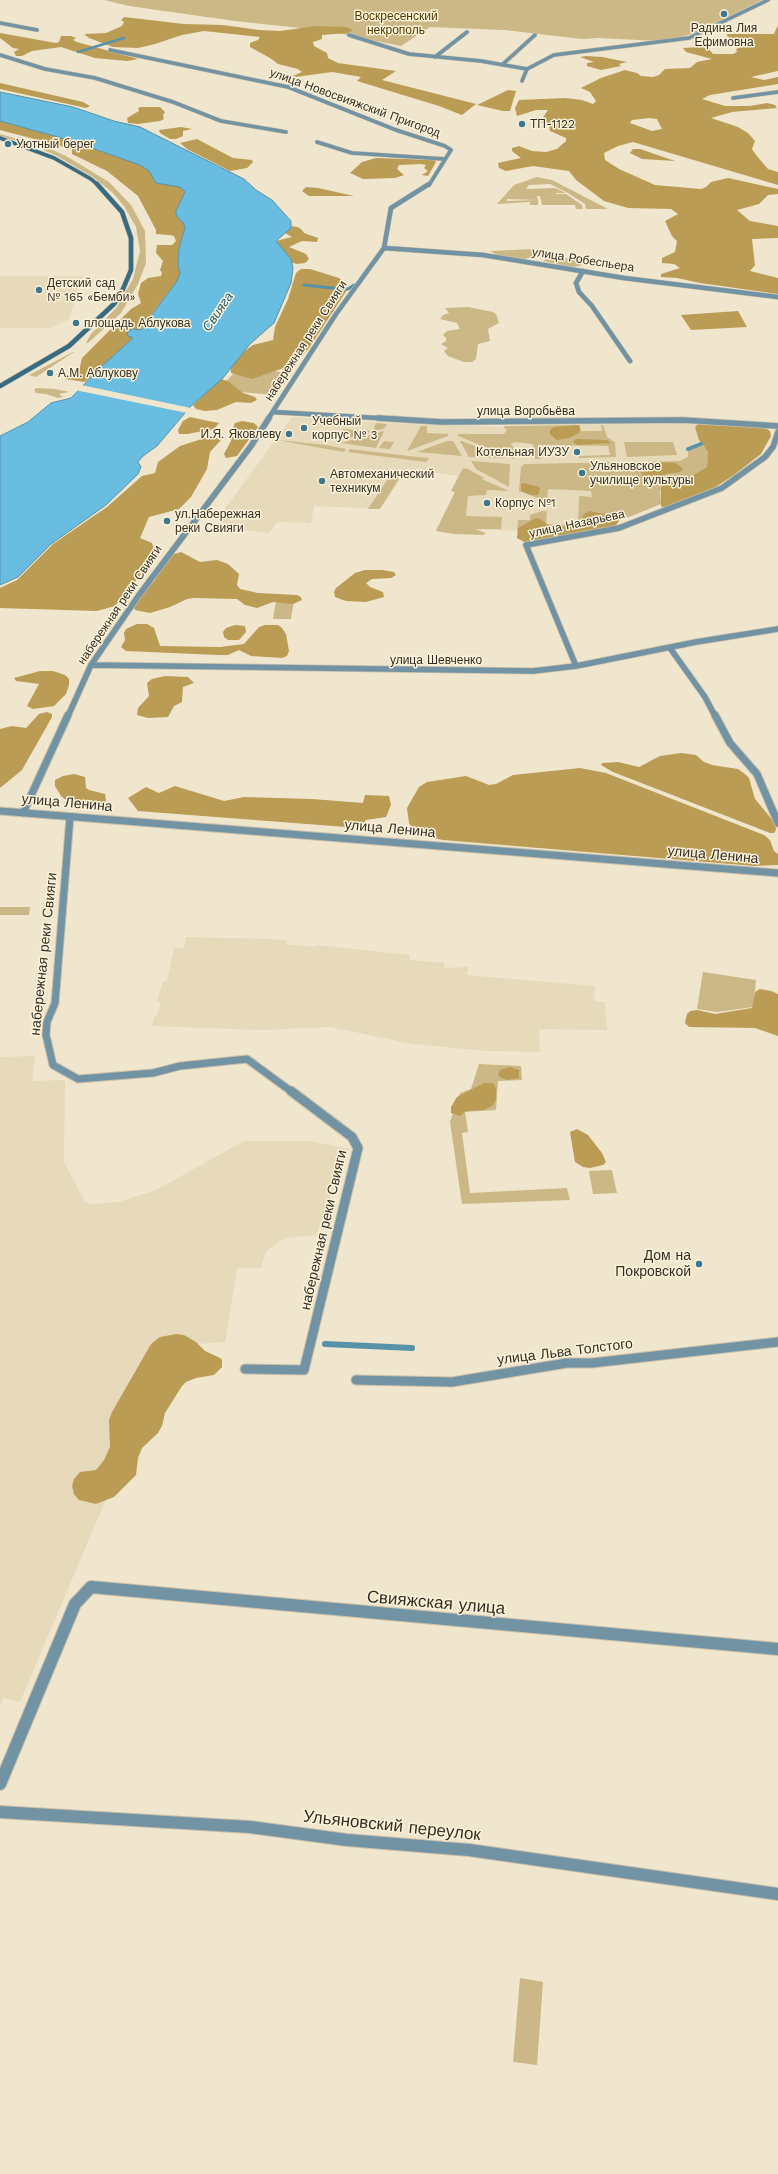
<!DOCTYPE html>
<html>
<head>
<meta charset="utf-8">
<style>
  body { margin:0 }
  canvas { display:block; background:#f0e5cd }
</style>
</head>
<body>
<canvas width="778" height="2174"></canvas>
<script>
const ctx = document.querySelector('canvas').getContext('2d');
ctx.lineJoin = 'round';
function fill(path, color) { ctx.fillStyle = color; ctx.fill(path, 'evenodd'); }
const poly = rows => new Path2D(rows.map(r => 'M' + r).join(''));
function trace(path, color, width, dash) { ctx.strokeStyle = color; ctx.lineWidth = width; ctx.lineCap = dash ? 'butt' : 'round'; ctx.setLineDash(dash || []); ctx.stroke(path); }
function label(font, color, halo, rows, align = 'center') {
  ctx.font = font + ' "Work Sans",sans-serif'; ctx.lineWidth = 3; ctx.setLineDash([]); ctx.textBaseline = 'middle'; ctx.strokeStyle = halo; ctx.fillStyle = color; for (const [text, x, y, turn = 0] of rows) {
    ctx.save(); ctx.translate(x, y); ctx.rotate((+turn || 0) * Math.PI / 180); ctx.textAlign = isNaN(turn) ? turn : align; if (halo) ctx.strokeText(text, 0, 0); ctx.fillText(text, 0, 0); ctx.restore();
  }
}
const built = poly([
  [0,276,83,276,69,319,51,328,0,328],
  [292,417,427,425,503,427,676,423,761,429,664,503,629,517,574,532,436,529,455,492,451,491,458,476,407,469,380,509,314,506,311,523,277,522,269,533,218,527,225,517,222,513],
  [186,937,272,939,287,941,286,944,294,945,315,947,316,945,410,955,409,960,444,963,444,968,468,967,467,975,595,986,594,1001,605,1002,607,1030,539,1029,540,1052,486,1051,413,1044,330,1027,262,1030,152,1026,154,1016,157,1015,161,1002,157,1002,163,981,167,981,174,948,184,948],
  [35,1056,32,1081,65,1080,64,1162,85,1202,92,1204,119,1202,156,1190,244,1141,310,1141,349,1149,316,1235,288,1238,280,1241,266,1251,261,1268,237,1268,225,1342,171,1346,20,1702,3,1698,0,1705,0,1057]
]);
const green = poly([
  [104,0,762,0,695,33,671,40,659,41,599,38,582,39,504,30,430,27,401,46,328,31,235,21,129,6],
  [0,134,46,147,66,156,109,182,131,205,145,231,146,263,138,284,121,313,88,343,86,343,91,334,117,307,133,279,140,251,136,227,124,206,113,193,93,177,57,156,32,145,0,136],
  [537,177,552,180,608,209,586,209,585,204,568,193,550,184,529,185,526,189,555,188,566,193,556,193,557,196,557,194,566,194,582,205,583,209,576,209,575,205,542,205,540,196,537,196,538,200,507,199,507,201,538,200,538,205,530,205,530,202,497,204,514,185],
  [534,249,534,256,525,259,497,255,490,251],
  [588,258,580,266,572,267,543,261,547,259],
  [468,307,493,312,496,314,499,323,488,329,490,341,478,344,476,359,472,362,464,362,448,356,444,351,448,348,441,344,446,341,446,338,443,335,447,331,460,329,457,323,440,319,443,315,449,313,445,308],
  [73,352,74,352,36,377,29,375],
  [240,366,288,373,276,395,239,392,224,384],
  [36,388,55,389,69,392,59,394,63,397,58,398,46,394,36,393,34,390],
  [376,423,387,424,385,428,379,430,338,441,343,429,373,431],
  [580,425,581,431,602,431,601,425,603,425,607,437,615,442,616,457,579,458,579,456,610,455,608,446,538,445,541,459,535,459,533,444,515,442,510,444,513,446,514,459,458,436,458,434,504,434,507,430,503,427,505,426],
  [421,426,427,426,427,433,448,434,448,436,407,451,379,448,384,441,394,442,390,449,407,451],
  [384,431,376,448,341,443],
  [277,440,325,445,346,449,344,452],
  [447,441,453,441,462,456,417,452],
  [460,441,462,441,505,458,469,457],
  [624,442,673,442,677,455,627,457],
  [701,444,708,452,707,467,686,479,671,482,660,491,661,504,629,517,574,531,517,530,518,520,530,520,530,515,542,511,547,511,546,524,578,525,579,496,592,497,591,491,548,489,547,500,543,500,519,491,521,467,524,464,680,461,688,457,688,450],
  [350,449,408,456,429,458,426,462,348,452],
  [471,461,510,464,509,487,476,469],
  [463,468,468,469,484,478,482,479,509,491,487,490,486,495,468,496,466,516,502,517,501,529,475,529,486,533,483,535,454,534,436,531,455,492,451,491],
  [389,477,399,479,380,509,368,509],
  [276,601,294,601,291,619,273,619],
  [0,907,30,907,29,915,0,915],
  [703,972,756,980,753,1007,717,1012,697,1009],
  [479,1064,521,1066,522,1080,498,1081,496,1110,465,1112,468,1132,462,1133,470,1193,567,1188,570,1200,462,1204,450,1122,460,1093,471,1089],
  [612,1170,617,1193,593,1194,589,1171],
  [520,1978,543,1982,537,2065,513,2062]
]);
const forest = poly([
  [124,17,184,24,223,25,259,30,280,31,316,26,346,27,353,30,348,33,322,35,322,39,313,42,314,46,327,53,328,58,338,63,396,71,382,80,476,104,462,115,439,106,357,81,361,77,332,72,288,78,302,72,298,69,278,64,270,58,250,47,250,43,258,40,260,37,204,31,182,35,155,44,138,48,113,47,89,38,84,34,106,33,122,26,124,22,121,20],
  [778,25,778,71,751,77,764,80,778,77,778,84,710,95,702,99,725,106,750,106,767,103,775,105,777,108,732,112,711,118,738,127,748,133,755,141,752,149,756,155,768,169,778,172,778,185,633,142,618,146,604,153,605,160,619,169,655,185,701,189,706,187,711,182,728,178,778,189,778,194,768,195,759,204,737,210,750,221,778,226,778,238,752,239,755,265,750,271,778,278,778,294,700,283,677,278,661,277,661,274,680,268,674,264,662,263,662,258,675,252,677,241,672,236,665,221,678,214,671,209,628,208,604,201,576,180,569,171,533,166,506,171,499,168,498,163,521,158,512,151,512,148,519,146,532,151,546,152,557,149,566,141,566,138,550,131,549,125,540,122,548,110,536,110,517,116,515,108,519,100,565,98,582,100,593,104,596,101,590,92,581,88,601,78,625,70,637,73,641,76,653,77,659,75,665,69,690,68,697,62,712,59,686,52,683,48,700,47,708,48,713,54,733,54,737,52,736,49,751,44,732,39,727,36,727,34,774,34],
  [649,118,657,119,662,129,652,131,630,123,632,120],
  [0,33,56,43,59,42,61,36,71,36,76,38,73,40,77,42,138,59,127,61,95,58,61,47,32,51,22,56,16,56,14,52,19,49,13,48,0,38],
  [586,56,602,57,627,62,619,64,621,66,601,70,587,66,587,63,594,62,580,57],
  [0,83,83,102,90,106,86,108,0,89],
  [508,90,516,91,510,111,503,111,477,105],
  [141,107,160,107,165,112,163,115,164,119,160,121,138,124,128,123,127,118,139,111,138,108],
  [0,121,69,140,140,165,149,171,152,176,171,185,180,187,185,192,176,211,176,215,184,224,185,228,179,248,178,265,181,273,177,281,140,330,132,329,133,338,85,382,65,379,65,376,79,371,82,358,131,309,141,303,138,294,141,283,148,278,161,276,162,273,160,270,163,261,156,253,157,245,172,245,176,241,174,236,169,235,156,234,156,230,138,196,107,171,72,154,72,149,0,130],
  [181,127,192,129,183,131,183,136,176,139,170,139,160,133,159,130],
  [197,139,233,158,252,160,253,162,247,168,230,171,187,149,180,143],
  [633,149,640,149,675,161,642,159,630,153],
  [376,158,434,160,436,162,428,176,422,175,428,171,424,168,426,165,421,164,399,165,397,169,404,175,395,178,363,179,350,173,362,162],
  [306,187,318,188,354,196,309,196,302,191],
  [290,226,298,227,302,230,304,233,318,238,317,242,302,241,289,247,306,254,309,259,305,263,297,264,289,262,276,241,292,237,285,233],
  [301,269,310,269,339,278,345,283,347,290,309,348,295,364,252,379,231,373,230,362,253,345,273,340,275,327,288,299,296,273],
  [738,311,747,327,691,330,681,315],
  [221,379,228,381,243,393,255,397,257,400,251,403,236,402,217,410,205,411,196,409,193,405,200,399,204,389],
  [190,417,204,420,219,423,214,429,187,434,179,434,178,430,183,421],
  [242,421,254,423,258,427,237,456,226,458,224,454,231,441,233,428,235,423],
  [698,424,765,428,770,431,771,436,761,454,734,475,714,488,664,508,661,506,661,487,665,483,686,479,707,467,708,452,699,440,695,427],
  [578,425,580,429,579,433,569,438,557,440,550,434,550,430,554,427],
  [211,436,221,440,210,452,207,469,191,497,179,509,149,517,140,538,152,543,156,556,115,606,97,611,0,608,0,588,17,580,53,544,107,507,142,476,155,473,158,462,180,446],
  [576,439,607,440,611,443,578,445,573,442],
  [651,462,676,463,683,469,680,472,666,474,658,479,649,479,643,476,641,472],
  [524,483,539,487,540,489,538,495,531,495,521,491,521,484],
  [589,511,615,516,619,521,616,525,603,530,526,543,517,538,518,528,536,518,540,519,550,526,570,527,579,523,584,514],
  [181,552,200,562,217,560,228,564,239,574,237,585,240,589,258,593,297,595,301,597,302,600,293,604,273,602,257,608,245,605,237,599,194,598,187,599,170,607,150,613,135,610,134,606,140,596,155,580,162,561,174,554],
  [382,570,394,572,396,575,391,578,372,579,366,583,370,587,383,592,384,597,366,602,346,601,335,597,334,592,336,588,355,573,365,570],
  [137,624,147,624,154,628,160,646,220,647,244,644,259,627,265,625,278,625,282,628,286,634,289,651,287,656,282,658,251,656,239,650,228,655,218,655,126,651,121,647,125,640,124,633,126,629],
  [235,625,245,626,246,632,239,640,228,640,224,637,223,632,226,628],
  [40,671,53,671,65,675,69,679,69,685,66,694,54,706,33,709,27,706,39,684,16,681,14,678],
  [165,676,188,677,194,683,183,687,182,702,174,706,168,717,148,718,137,715,138,708,149,696,147,683,152,679],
  [47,712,52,714,52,717,22,770,0,788,0,729,12,726,26,728,39,714],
  [681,753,696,755,704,762,712,765,738,769,745,774,749,778,755,799,775,823,776,830,774,833,770,833,613,772,601,765,602,763,618,762,639,767,660,756],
  [580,768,606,773,764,835,770,840,774,851,778,854,778,865,755,866,443,840,424,836,413,830,409,823,407,808,419,787,427,782,466,776,489,785,496,784,513,775],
  [74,774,85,777,86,788,89,790,105,794,106,800,104,805,97,807,87,807,67,801,61,796,55,786,55,780,63,776],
  [175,786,224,801,244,797,312,799,363,803,365,795,389,796,391,805,386,817,366,820,359,828,138,811,128,798,146,787,159,793],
  [760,989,771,991,778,994,778,1036,755,1028,689,1027,685,1023,687,1014,690,1011,697,1010,715,1014,752,1008,755,992],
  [510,1067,519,1070,519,1078,508,1080,501,1078,498,1074,500,1070],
  [484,1083,493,1083,496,1088,496,1100,492,1106,484,1110,466,1111,460,1116,451,1113,451,1107,457,1097],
  [577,1129,588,1135,602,1153,606,1162,603,1165,590,1168,583,1167,575,1162,570,1132],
  [176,1334,184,1335,196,1342,205,1351,220,1358,222,1360,222,1367,214,1375,196,1378,186,1382,182,1386,165,1413,162,1426,158,1433,142,1448,138,1458,136,1475,114,1497,96,1504,79,1500,74,1494,72,1486,74,1479,80,1472,96,1470,104,1460,110,1447,109,1420,112,1412,143,1358,151,1344,160,1337]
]);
const water = poly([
  [0,92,73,107,114,121,140,127,244,179,256,190,272,200,291,221,291,228,276,241,291,259,293,268,291,283,274,323,250,344,223,378,190,407,157,446,143,456,138,462,141,467,138,474,106,505,51,544,18,577,0,585,0,436,28,422,51,403,71,398,101,367,133,338,128,336,127,333,132,329,141,330,177,281,180,273,178,265,179,248,185,228,184,224,176,215,176,211,185,192,180,187,156,183,149,171,140,165,69,140,0,121,0,92]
]);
const pier = poly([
  [81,385,191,408,187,413,75,390]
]);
const streamFar3 = poly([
  [78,52,124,38]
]);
const streamFar2 = poly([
  [304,285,341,289,348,289,354,285]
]);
const streamFar1 = poly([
  [688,449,701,444]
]);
const stream = poly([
  [325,1344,412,1348]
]);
const streetFar5 = poly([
  [0,23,37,30],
  [349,35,409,54,481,61,527,69,554,55,689,38,768,0],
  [110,50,288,87,396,130,445,146,451,150,429,185],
  [0,55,45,69,95,78,173,102,221,121,286,132],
  [435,57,467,32],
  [503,64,535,35],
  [522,81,527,69],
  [733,98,778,92],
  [317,142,352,153,445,159]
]);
const streetFar4 = poly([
  [384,248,483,255,624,278,778,297],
  [583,271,576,283,579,292,592,306,630,361],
  [273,412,395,419],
  [268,419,336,314,384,248,391,208,429,184]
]);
const streetFar3 = poly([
  [378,418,442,422,683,420,778,426],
  [670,648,705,697,715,716],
  [91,665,533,671,576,666,696,642,778,629],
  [576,666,526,545,619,528,722,488,765,457,773,447,778,432],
  [68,716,91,665,139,595,251,446,269,418]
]);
const streetFar2 = poly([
  [715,715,730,743,757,774,778,823],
  [0,811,778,873],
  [23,813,68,715],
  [70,817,55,1003,47,1022,46,1035,53,1065,78,1079,153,1073,180,1066,247,1059,292,1092]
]);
const streetFar1 = poly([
  [245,1369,304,1370,358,1148,352,1137,291,1091],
  [356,1380,452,1382,567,1363,592,1363,778,1342]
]);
const street = poly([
  [0,1784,75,1604,91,1587,778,1649],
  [0,1812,250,1827,347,1840,469,1850,778,1894]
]);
const secondaryFar1 = poly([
  [0,138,54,158,91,179,98,185]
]);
const secondary = poly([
  [0,386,69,346,114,304,123,289,131,270,131,238,122,212,97,184]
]);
const markers = [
  [724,14,4,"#3c778f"],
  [522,124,4,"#3c778f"],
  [8,144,4,"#3c778f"],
  [39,290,4,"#3c778f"],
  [76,323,4,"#3c778f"],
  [50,373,4,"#3c778f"],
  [304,428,4,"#3c778f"],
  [289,434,4,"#3c778f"],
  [577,452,4,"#3c778f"],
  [582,473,4,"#3c778f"],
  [322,481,4,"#3c778f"],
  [487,503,4,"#3c778f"],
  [167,521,4,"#3c778f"],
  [699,1264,4,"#3c778f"]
];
const farParknames = [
  ["Воскресенский",396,16],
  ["некрополь",396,30]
];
const farPoinames = [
  ["Радина Лия",724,28,"center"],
  ["Ефимовна",724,42,"center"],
  ["ТП-1122",530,124],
  ["Уютный берег",16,144],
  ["Детский сад",47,283],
  ["№ 165 «Бемби»",47,297],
  ["площадь Аблукова",84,323],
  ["А.М. Аблукову",58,373],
  ["Учебный",312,421],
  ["корпус № 3",312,435],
  ["И.Я. Яковлеву",281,434,"right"],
  ["Котельная ИУЗУ",569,452,"right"],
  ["Ульяновское",590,466],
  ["училище культуры",590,480],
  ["Автомеханический",330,474],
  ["техникум",330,488],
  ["Корпус №1",495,503],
  ["ул.Набережная",175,514],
  ["реки Свияги",175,528]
];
const farStreetnames = [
  ["улица Новосвияжский Пригород",355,103,20],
  ["улица Робеспьера",583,260,9],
  ["набережная реки Свияги",306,341,-57],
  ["улица Воробьёва",526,411],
  ["улица Назарьева",577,524,-12],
  ["набережная реки Свияги",120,605,-56],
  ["улица Шевченко",436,660]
];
const farWaternames = [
  ["Свияга",218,312,-56]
];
const streetNames = [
  ["улица Ленина",67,803,5],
  ["улица Ленина",390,829,5],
  ["улица Ленина",713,855,5],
  ["набережная реки Свияги",44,954,-84],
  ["набережная реки Свияги",324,1230,-77],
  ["улица Льва Толстого",565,1352,-7]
];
const poiNames = [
  ["Дом на",691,1256],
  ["Покровской",691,1272]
];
const nearStreetnames = [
  ["Свияжская улица",436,1603,5],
  ["Ульяновский переулок",392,1826,6]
];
fill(built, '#e7dabb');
fill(green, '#ccb787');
fill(forest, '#ba9c55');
fill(water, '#68bde1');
trace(water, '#5892a9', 1);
fill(pier, '#f0e5cd');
trace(streamFar3, '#5892a9', 2.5);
trace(streamFar2, '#5892a9', 3);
trace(streamFar1, '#5892a9', 4);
trace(stream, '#5892a9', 6);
trace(streetFar5, '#cac0ab', 4.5);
trace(streetFar4, '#cac0ab', 5.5);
trace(streetFar3, '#cac0ab', 7);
trace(streetFar2, '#cac0ab', 9);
trace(streetFar1, '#cac0ab', 11);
trace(street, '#cac0ab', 14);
trace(secondaryFar1, '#cac0ab', 4.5);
trace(secondary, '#cac0ab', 5.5);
trace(streetFar5, '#7293a3', 3.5);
trace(streetFar4, '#7293a3', 4.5);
trace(streetFar3, '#7293a3', 5.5);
trace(streetFar2, '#7293a3', 7);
trace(streetFar1, '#7293a3', 9);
trace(street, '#7293a3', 12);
trace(secondaryFar1, '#366b81', 3.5);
trace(secondary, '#366b81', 4.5);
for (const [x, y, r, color] of markers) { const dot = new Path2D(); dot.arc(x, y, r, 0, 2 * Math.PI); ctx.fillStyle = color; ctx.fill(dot); trace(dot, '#fdf3da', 1.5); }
label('12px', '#503b00', '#fdf3da', farParknames);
label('12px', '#322e25', '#fdf3da', farPoinames, 'left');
label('12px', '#322e25', '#fdf3da', farStreetnames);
label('italic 13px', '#185c75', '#fdf3da', farWaternames);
label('14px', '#322e25', '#fdf3da', streetNames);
label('14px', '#322e25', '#fdf3da', poiNames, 'right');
label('17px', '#322e25', '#fdf3da', nearStreetnames);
</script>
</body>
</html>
